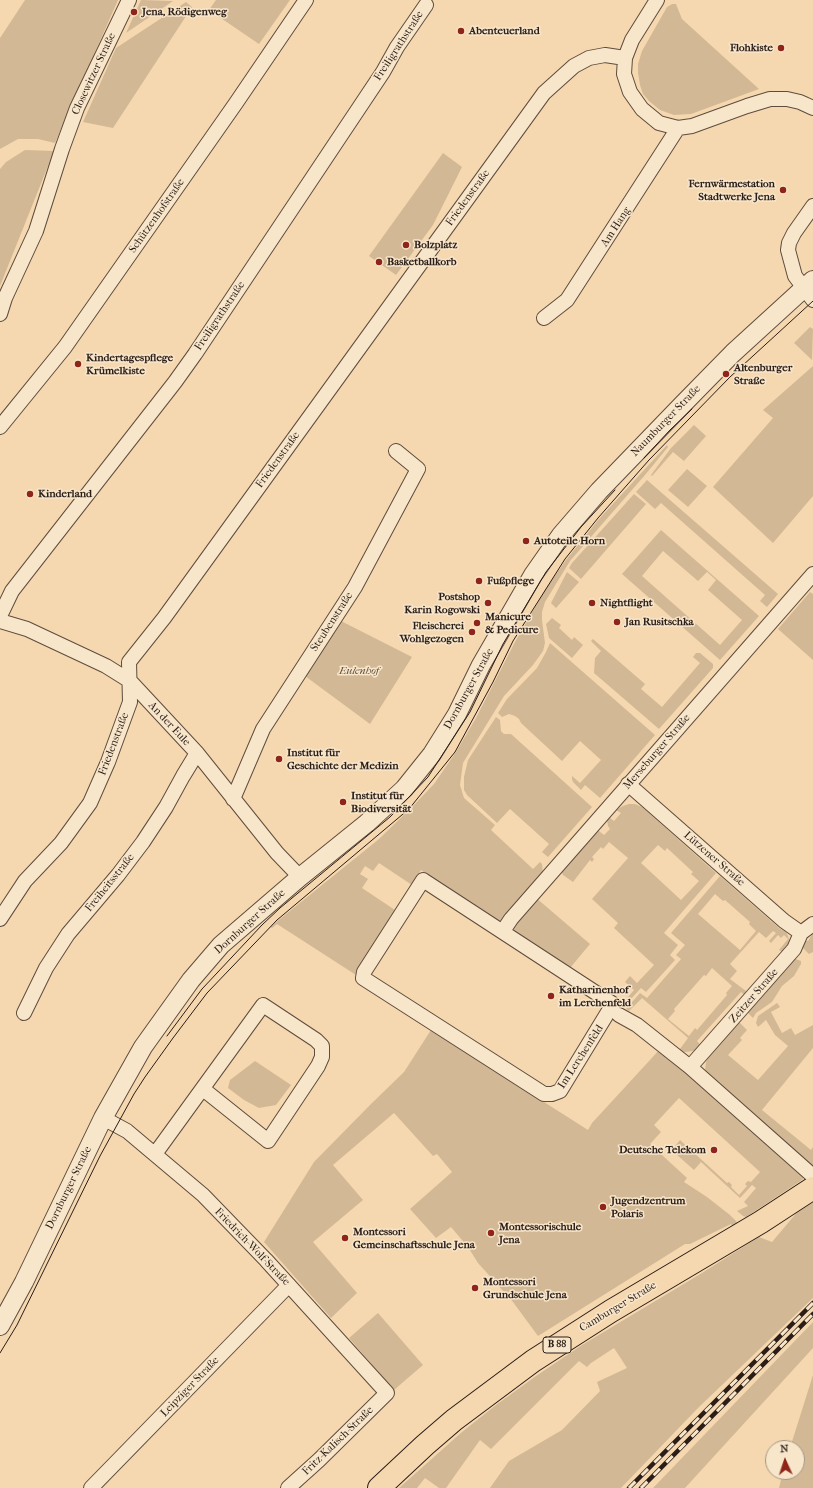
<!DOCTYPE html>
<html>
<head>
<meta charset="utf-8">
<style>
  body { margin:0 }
  #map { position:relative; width:813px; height:1488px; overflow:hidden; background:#f5d8af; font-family:"IM FELL French Canon",serif }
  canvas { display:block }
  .north { position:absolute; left:765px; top:1440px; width:40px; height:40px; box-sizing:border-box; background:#f8e6cb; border:1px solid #a69683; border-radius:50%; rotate:357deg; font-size:11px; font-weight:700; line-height:16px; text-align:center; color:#2b1d17 }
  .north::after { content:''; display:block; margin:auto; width:14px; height:18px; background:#8f2418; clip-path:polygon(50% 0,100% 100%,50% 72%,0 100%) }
</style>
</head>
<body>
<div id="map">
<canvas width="813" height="1488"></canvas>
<div class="north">N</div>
</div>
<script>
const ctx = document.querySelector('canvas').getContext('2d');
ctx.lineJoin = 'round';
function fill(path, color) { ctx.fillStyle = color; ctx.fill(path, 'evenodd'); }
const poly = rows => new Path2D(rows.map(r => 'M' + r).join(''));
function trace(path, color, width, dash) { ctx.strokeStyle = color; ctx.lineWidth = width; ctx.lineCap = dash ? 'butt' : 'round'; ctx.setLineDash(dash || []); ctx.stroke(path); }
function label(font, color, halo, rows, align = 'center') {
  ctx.font = font + ' "IM FELL French Canon",serif'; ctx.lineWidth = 3; ctx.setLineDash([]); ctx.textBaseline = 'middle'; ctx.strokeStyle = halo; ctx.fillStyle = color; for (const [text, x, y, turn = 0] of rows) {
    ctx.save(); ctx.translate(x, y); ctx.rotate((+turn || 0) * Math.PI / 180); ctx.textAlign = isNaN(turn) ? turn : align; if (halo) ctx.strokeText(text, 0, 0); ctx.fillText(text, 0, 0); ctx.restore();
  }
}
const green = poly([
  [25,0,118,0,55,143,38,139,18,139,0,149,0,38],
  [141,0,173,1,126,33],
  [216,0,290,0,259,44,209,10],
  [186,2,192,7,113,128,83,122,116,48],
  [672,4,676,4,682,19,759,89,691,114,674,115,660,110,649,101,643,94,640,85,638,73,638,64,642,51,667,7],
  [25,150,54,151,0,286,0,169,6,162],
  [443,153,462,167,433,225,396,275,369,256],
  [810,327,813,329,812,360,794,343],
  [813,366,813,496,773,543,713,487,773,418,763,410],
  [694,425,706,436,684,461,673,452,652,476,651,475,671,448],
  [667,445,668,447,645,475,570,561,545,602,542,612,542,620,545,643,543,651,533,665,504,696,463,763,460,785,464,798,495,825,491,830,533,869,540,862,542,864,543,875,505,919,497,921,421,870,412,885,379,863,373,871,365,866,360,874,368,879,362,888,395,910,356,975,277,924,272,928,270,927,379,839,413,806,434,784,456,752,476,718,515,642,545,590,566,560,599,519],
  [687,469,707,486,688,507,668,490],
  [647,480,778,594,767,607,760,601,765,595,661,503,655,509,636,492],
  [634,494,646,504,581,579,569,568,572,563],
  [661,530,759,616,720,660,622,574],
  [663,551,698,581,707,572,716,580,708,590,742,620,720,645,642,576],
  [567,572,579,582,556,608,551,603],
  [810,592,813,594,813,660,778,629],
  [552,618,561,625,559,628,572,640,574,637,583,645,572,658,549,638,546,624],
  [339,620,412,657,370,724,305,676],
  [593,639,645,684,641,689,662,707,700,663,693,657,696,653,700,653,713,664,713,668,659,729,594,673,595,658,601,651,591,641],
  [550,643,655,735,600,798,585,785,581,790,573,782,572,779,572,776,580,783,601,760,580,741,562,761,521,723,519,719,515,716,509,714,502,717,498,713,507,699,537,668,546,652],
  [496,717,500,720,501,731,504,734,511,734,592,807,548,857,542,852,549,844,510,809,497,823,467,795,464,790,464,777,468,760],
  [629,804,635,804,642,807,716,873,664,933,678,945,670,955,675,960,646,992,641,988,620,1011,618,1010,623,1003,634,990,625,982,630,976,637,983,654,965,614,928,618,923,592,899,628,858,609,842,603,849,601,847,592,857,594,859,592,862,590,860,573,882,563,875,560,868,595,828,604,835,610,829,608,826,606,815,614,821,621,813,616,810,623,806],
  [658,845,665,851,667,848,693,872,691,874,699,881,681,900,641,863],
  [720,876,779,928,786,932,788,936,789,939,788,943,786,948,752,987,782,952,779,950,788,939,784,935,781,938,778,935,771,943,769,941,776,933,773,931,766,938,759,932,730,964,737,971,730,979,750,994,747,997,741,992,697,1041,703,1048,701,1050,677,1053,688,1038,642,998,629,1011,626,1009,640,993,647,998,681,959,676,955,685,945,671,933],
  [715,894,723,901,725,900,750,922,749,924,756,931,740,950,698,914],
  [712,968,732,986,726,993,727,995,697,1030,695,1028,689,1036,668,1019,675,1011,674,1009,704,975,706,976],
  [535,897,590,944,570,968,514,931,513,925],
  [813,933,813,952,809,954,802,947,804,940,808,941],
  [793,958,801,961,801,964,794,976,782,986,772,1002,756,1013,753,1018,746,1011],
  [777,1003,780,1007,771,1012,782,1033,791,1028,795,1035,813,1025,813,1048,762,1110,811,1150,813,1147,813,1170,705,1071,706,1062,711,1050,738,1021,747,1030,740,1038,742,1040,728,1055,758,1080,788,1046,775,1035,766,1020,758,1027,756,1023,758,1016],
  [431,1030,588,1130,592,1123,661,1048,804,1177,802,1180,746,1217,743,1216,737,1211,748,1206,744,1202,756,1188,752,1185,740,1198,701,1162,694,1170,676,1154,674,1150,675,1146,680,1140,727,1183,729,1182,732,1185,731,1187,739,1195,747,1186,745,1184,748,1181,751,1182,760,1172,679,1098,654,1125,661,1132,650,1144,687,1178,684,1182,707,1197,730,1215,736,1221,737,1223,732,1226,731,1224,690,1244,685,1244,538,1336,513,1302,478,1263,468,1247,451,1227,436,1238,410,1209,452,1172,437,1154,433,1156,394,1113,333,1165,363,1200,313,1242,357,1293,331,1318,264,1242,314,1162,370,1105,404,1072],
  [255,1061,291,1085,276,1105,259,1108,244,1100,228,1088,230,1080],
  [813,1201,813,1298,699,1407,621,1488,490,1488,509,1461,562,1430,600,1391,597,1382,627,1368,614,1348,591,1363,587,1367,579,1361,491,1449,480,1440,446,1488,439,1488,425,1478,417,1488,399,1488,462,1432,496,1405,536,1376,582,1345,702,1273,759,1237,772,1242,799,1210],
  [378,1313,423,1365,394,1390,349,1338],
  [813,1322,813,1348,685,1488,653,1488],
  [813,1375,813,1488,779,1488,783,1472,797,1472,797,1448,790,1448]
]);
const minor = poly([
  [657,0,632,40,625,58,624,74,630,92,642,109,659,123,678,128,692,126,747,106,770,99,787,99,800,102,813,108],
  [813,206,794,233,789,243,788,250,795,276,813,300],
  [0,314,5,298,36,231,62,149,77,108,129,0],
  [544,318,567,300,678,128],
  [0,427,65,347,236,103,306,0],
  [0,616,12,591,175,382,195,354,383,72,397,47,426,5],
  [0,621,27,629,106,666,130,681,197,753,277,853,300,877],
  [628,784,784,921,801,933],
  [233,799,263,729,355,587,418,469,396,451],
  [423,880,613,1004,560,1091,552,1094,544,1094,363,978,364,972,423,880],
  [0,919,25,881,61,843,90,803,108,762,130,702,129,662,164,618,544,93,574,66,589,58,605,55,625,58],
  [503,931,511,919,813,574],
  [24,1013,46,968,68,934,118,875,143,842,166,807,183,776,197,753],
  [619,1015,637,1025,690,1067,813,1176],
  [690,1067,794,949,801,933,813,924],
  [103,1118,127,1131,203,1195,266,1260,387,1393,319,1460,288,1488],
  [155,1154,263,1005,316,1040,322,1046,322,1057,318,1066,268,1141,203,1089],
  [91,1488,289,1285]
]);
const tertiary = poly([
  [0,1326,24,1282,103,1118,143,1047,191,980,221,945,300,877,367,823,404,789,432,754,457,714,481,665,533,575,561,535,599,491,683,404,733,353,813,280]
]);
const primary = poly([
  [379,1488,425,1445,454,1420,533,1361,611,1311,761,1222,813,1188]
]);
const tram = poly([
  [644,458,670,430,692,409],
  [167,1036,202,989,262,925,280,908,390,817,428,777,470,712,503,644,546,572,581,527,615,490],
  [0,1353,17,1325,100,1156,134,1094,145,1077,173,1038,207,993,277,920,409,809,455,752,493,682,513,641,565,559,598,518,649,460,730,377,813,301]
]);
const rail = poly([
  [629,1488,813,1303],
  [641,1488,813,1314]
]);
const markers = [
  [134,12,4,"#8f2418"],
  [461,31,4,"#8f2418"],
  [781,48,4,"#8f2418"],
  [783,190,4,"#8f2418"],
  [406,245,4,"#8f2418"],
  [379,262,4,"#8f2418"],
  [78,364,4,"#8f2418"],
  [726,374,4,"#8f2418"],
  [30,494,4,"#8f2418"],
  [526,541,4,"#8f2418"],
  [479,581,4,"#8f2418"],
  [488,603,4,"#8f2418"],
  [592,603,4,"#8f2418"],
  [617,622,4,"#8f2418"],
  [477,623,4,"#8f2418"],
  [472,632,4,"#8f2418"],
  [279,759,4,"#8f2418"],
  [343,802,4,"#8f2418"],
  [551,996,4,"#8f2418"],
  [714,1150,4,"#8f2418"],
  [603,1207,4,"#8f2418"],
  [491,1233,4,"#8f2418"],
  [345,1238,4,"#8f2418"],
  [475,1288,4,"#8f2418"]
];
const shields = [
  [557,1345,28]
];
const shieldNames = [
  ["B 88",557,1345]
];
const poiNames = [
  ["Jena, Rödigenweg",142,12],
  ["Abenteuerland",469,31],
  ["Flohkiste",773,48,"right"],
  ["Fernwärmestation",775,184,"right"],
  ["Stadtwerke Jena",775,197,"right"],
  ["Bolzplatz",414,245],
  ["Basketballkorb",387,262],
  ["Kindertagespflege",86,358],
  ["Krümelkiste",86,371],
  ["Altenburger",734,368],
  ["Straße",734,381],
  ["Kinderland",38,494],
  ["Autoteile Horn",534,541],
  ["Fußpflege",487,581],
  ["Postshop",480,597,"right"],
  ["Karin Rogowski",480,610,"right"],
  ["Nightflight",600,603],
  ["Manicure",485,617],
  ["& Pedicure",485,630],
  ["Jan Rusitschka",625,622],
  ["Fleischerei",464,626,"right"],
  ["Wohlgezogen",464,639,"right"],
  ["Institut für",287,753],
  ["Geschichte der Medizin",287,766],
  ["Institut für",351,796],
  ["Biodiversität",351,809],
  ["Katharinenhof",559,990],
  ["im Lerchenfeld",559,1003],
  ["Deutsche Telekom",706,1150,"right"],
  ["Jugendzentrum",611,1201],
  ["Polaris",611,1214],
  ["Montessorischule",499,1227],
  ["Jena",499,1240],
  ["Montessori",353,1232],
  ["Gemeinschaftsschule Jena",353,1245],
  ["Montessori",483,1282],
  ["Grundschule Jena",483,1295]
];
const streetNames = [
  ["Freiligrathstraße",399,46,-57],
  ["Closewitzer Straße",94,74,-65],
  ["Friedenstraße",468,198,-54],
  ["Schützenhofstraße",157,216,-55],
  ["Am Hang",616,227,-57],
  ["Freiligrathstraße",220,316,-56],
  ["Naumburger Straße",666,421,-46],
  ["Friedenstraße",278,460,-54],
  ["Steubenstraße",332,622,-57],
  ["Dornburger Straße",469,689,-61],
  ["An der Eule",169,724,47],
  ["Friedenstraße",114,744,-69],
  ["Merseburger Straße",657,752,-49],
  ["Lützener Straße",714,859,41],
  ["Freiheitsstraße",110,883,-51],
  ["Dornburger Straße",250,922,-42],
  ["Zeitzer Straße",754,996,-49],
  ["Im Lerchenfeld",581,1057,-57],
  ["Dornburger Straße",69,1188,-64],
  ["Friedrich-Wolf-Straße",252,1247,46],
  ["Camburger Straße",618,1307,-31],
  ["Leipziger Straße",190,1387,-46],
  ["Fritz-Kalisch-Straße",338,1441,-44]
];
const parkNames = [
  ["Eulenhof",359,671]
];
fill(green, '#d3b895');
trace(minor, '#5e4c3d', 16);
trace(tertiary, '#5e4c3d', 20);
trace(primary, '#2b1d17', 24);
trace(minor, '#f8e6cb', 14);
trace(tertiary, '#f8e6cb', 18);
trace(primary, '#f5d8af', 22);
trace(tram, '#2b1d17', 1);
trace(rail, '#2b1d17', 4.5);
trace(rail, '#f8e6cb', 3, [9]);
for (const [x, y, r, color] of markers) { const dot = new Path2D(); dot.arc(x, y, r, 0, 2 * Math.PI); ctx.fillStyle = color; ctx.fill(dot); trace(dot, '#f8e6cb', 1.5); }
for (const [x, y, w] of shields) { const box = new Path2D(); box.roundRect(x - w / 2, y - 8, w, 16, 3); ctx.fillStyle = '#f8e6cb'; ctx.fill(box); trace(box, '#2b1d17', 1); }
label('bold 10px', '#2b1d17', null, shieldNames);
label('bold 11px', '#2b1d17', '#f8e6cb', poiNames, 'left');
label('11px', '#2b1d17', '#f8e6cb', streetNames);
label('italic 11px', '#5d4c3d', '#f8e6cb', parkNames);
</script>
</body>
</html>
